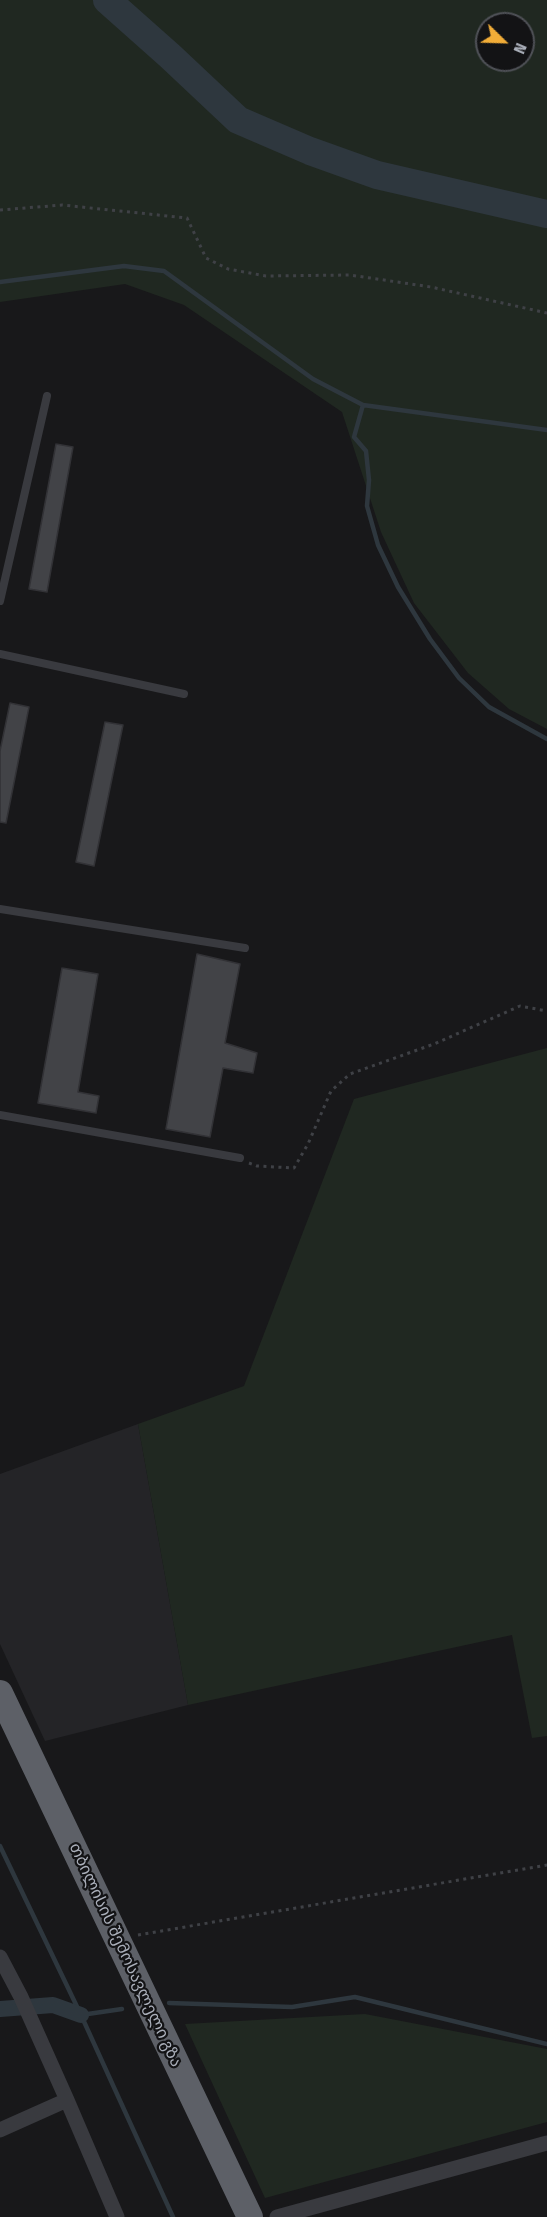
<!DOCTYPE html>
<html>
<head>
<meta charset="utf-8">
<style>
  body { margin:0 }
  #map { position:relative; width:547px; height:2217px; overflow:hidden; background:#18181a; font-family:"Fira Sans Condensed",sans-serif }
  canvas { display:block }
  .north { position:absolute; left:475px; top:12px; width:60px; height:60px; box-sizing:border-box; background:#131315; border:2px solid #4f5157; border-radius:50%; rotate:113deg; font-size:16px; font-weight:700; line-height:24px; text-align:center; color:#aaafba }
  .north::after { content:''; display:block; margin:auto; width:21px; height:27px; background:#f2ad38; clip-path:polygon(50% 0,100% 100%,50% 72%,0 100%) }
</style>
</head>
<body>
<div id="map">
<canvas width="547" height="2217"></canvas>
<div class="north">N</div>
</div>
<script>
const ctx = document.querySelector('canvas').getContext('2d');
ctx.lineJoin = 'round';
function fill(path, color) { ctx.fillStyle = color; ctx.fill(path, 'evenodd'); }
const poly = rows => new Path2D(rows.map(r => 'M' + r).join(''));
function trace(path, color, width, dash) { ctx.strokeStyle = color; ctx.lineWidth = width; ctx.lineCap = dash ? 'butt' : 'round'; ctx.setLineDash(dash || []); ctx.stroke(path); }
function label(font, color, halo, rows, align = 'center') {
  ctx.font = font + ' "Fira Sans Condensed","Noto Sans Georgian",sans-serif'; ctx.lineWidth = 4.5; ctx.setLineDash([]); ctx.textBaseline = 'middle'; ctx.strokeStyle = halo; ctx.fillStyle = color; for (const [text, x, y, turn = 0] of rows) {
    ctx.save(); ctx.translate(x, y); ctx.rotate((+turn || 0) * Math.PI / 180); ctx.textAlign = isNaN(turn) ? turn : align; if (halo) ctx.strokeText(text, 0, 0); ctx.fillText(text, 0, 0); ctx.restore();
  }
}
const built = poly([
  [138,1424,188,1705,45,1741,0,1644,0,1474]
]);
const green = poly([
  [0,0,547,0,547,729,509,709,468,673,414,603,381,532,342,412,184,305,125,284,0,302],
  [487,24,523,24,523,60,487,60],
  [547,1048,547,1736,532,1738,512,1635,188,1705,138,1424,244,1386,354,1099],
  [365,2014,547,2049,547,2122,265,2198,185,2024]
]);
const stream = poly([
  [0,282,124,266,164,271,313,379,363,405,547,430],
  [363,405,354,437,366,451,369,480,367,506,378,545,398,587,430,639,459,678,489,707,547,739],
  [0,1846,81,2015,173,2217],
  [169,2003,292,2007,355,1997,547,2044],
  [81,2015,122,2009]
]);
const canal = poly([
  [0,2009,53,2005,81,2015]
]);
const river = poly([
  [107,0,170,56,238,120,310,151,377,175,547,214]
]);
const building = poly([
  [56,444,73,447,47,592,29,589,56,444],
  [10,703,29,707,6,823,0,822,0,751,10,703],
  [105,722,123,725,94,866,76,862,105,722],
  [197,954,240,964,225,1043,257,1053,253,1073,223,1068,210,1137,166,1129,197,954],
  [62,968,98,974,78,1092,99,1096,96,1113,38,1103,62,968]
]);
const path = poly([
  [0,210,62,205,187,218,206,258,228,269,266,276,350,275,431,287,547,313],
  [249,1163,257,1166,294,1168,308,1144,331,1091,350,1074,434,1044,520,1006,547,1011],
  [138,1935,547,1865]
]);
const service = poly([
  [0,601,47,396],
  [0,654,184,694],
  [0,909,245,948],
  [0,1115,240,1158]
]);
const minor = poly([
  [0,1957,21,1997,67,2100,117,2217],
  [0,2130,67,2100],
  [277,2217,547,2143]
]);
const trunk = poly([
  [0,1693,250,2217]
]);
const streetNames = [
  ["თბილისის შემოსავლელი გზა",125,1955,65]
];
fill(built, '#242427');
fill(green, '#202821');
trace(stream, '#2e373e', 4.5);
trace(canal, '#2e373e', 16);
trace(river, '#2e373e', 28);
fill(building, '#424347');
trace(building, '#323236', 1.5);
trace(path, '#3f4146', 3, [3, 4.5]);
trace(service, '#393a3f', 8);
trace(minor, '#393a3f', 15);
trace(trunk, '#5d6067', 26);
label('16px', '#aaafba', '#131315', streetNames);
</script>
</body>
</html>
